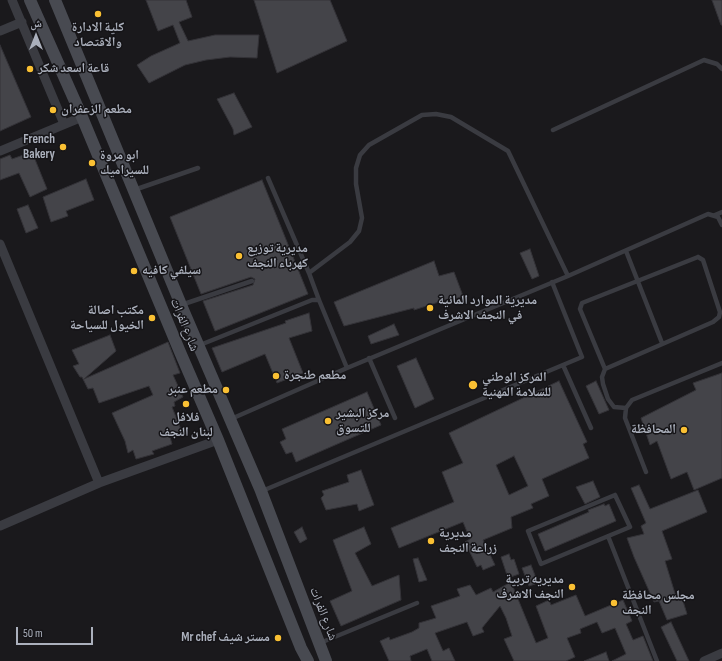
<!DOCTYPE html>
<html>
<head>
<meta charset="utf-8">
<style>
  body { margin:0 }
  #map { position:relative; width:722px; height:661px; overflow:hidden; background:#1a191c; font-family:"Sofia Sans Condensed","Noto Naskh Arabic",sans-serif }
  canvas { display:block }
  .north { position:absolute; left:16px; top:16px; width:40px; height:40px; -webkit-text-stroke:3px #151417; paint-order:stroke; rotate:0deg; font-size:11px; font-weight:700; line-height:16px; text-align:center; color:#abb0bc }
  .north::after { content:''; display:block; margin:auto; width:14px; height:18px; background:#abb0bc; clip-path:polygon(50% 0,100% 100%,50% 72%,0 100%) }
  .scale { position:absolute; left:16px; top:627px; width:77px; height:18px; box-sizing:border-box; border:2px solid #abb0bc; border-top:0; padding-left:5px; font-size:12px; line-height:14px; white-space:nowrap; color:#abb0bc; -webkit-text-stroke:3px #151417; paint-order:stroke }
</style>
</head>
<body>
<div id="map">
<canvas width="722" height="661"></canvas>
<div class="north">ش</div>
<div class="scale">50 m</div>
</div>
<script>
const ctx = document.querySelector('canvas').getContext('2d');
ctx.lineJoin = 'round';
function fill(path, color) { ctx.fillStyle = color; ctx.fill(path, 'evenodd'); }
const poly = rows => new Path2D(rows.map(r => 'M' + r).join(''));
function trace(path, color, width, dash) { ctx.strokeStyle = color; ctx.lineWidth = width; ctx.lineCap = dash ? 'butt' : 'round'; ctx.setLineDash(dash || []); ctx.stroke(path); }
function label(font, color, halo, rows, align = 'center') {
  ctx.font = font + ' "Sofia Sans Condensed","Noto Naskh Arabic",sans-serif'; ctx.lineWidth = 3; ctx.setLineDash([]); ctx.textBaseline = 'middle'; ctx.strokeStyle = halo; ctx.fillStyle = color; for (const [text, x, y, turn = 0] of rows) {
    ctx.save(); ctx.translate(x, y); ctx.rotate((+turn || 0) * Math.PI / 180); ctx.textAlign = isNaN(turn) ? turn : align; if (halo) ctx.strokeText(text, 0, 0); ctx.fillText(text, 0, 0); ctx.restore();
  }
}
const building = poly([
  [146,0,186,0,192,17,179,22,188,41,215,35,259,35,257,58,230,57,206,60,185,65,149,83,137,65,151,56,180,43,173,25,158,31,146,0],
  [254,0,330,0,347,41,277,73,254,0],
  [712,0,722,0,722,25,721,25,712,0],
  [0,45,31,117,0,131,0,45],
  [234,93,252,127,234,135,233,129,217,99,234,93],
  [32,152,47,189,30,197,19,173,0,180,0,159,10,155,12,159,32,152],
  [86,179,94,200,66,211,68,216,51,222,43,197,86,179],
  [262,180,308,294,215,331,203,301,253,285,255,279,251,277,201,294,170,217,262,180],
  [28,205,38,228,26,233,17,209,28,205],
  [530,249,539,276,532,279,520,253,530,249],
  [434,261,439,276,454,272,463,296,455,299,454,297,414,310,414,308,344,326,334,302,434,261],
  [309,313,312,331,289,338,303,373,277,383,265,354,222,372,212,348,286,323,285,321,309,313],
  [394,324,399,335,371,344,368,336,394,324],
  [110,335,116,351,84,379,168,342,180,373,173,375,183,397,174,402,175,406,172,407,182,432,174,433,175,436,170,437,172,444,152,451,154,454,136,459,133,450,128,453,125,441,112,413,153,395,149,386,99,403,93,388,88,389,82,377,80,377,73,366,79,364,72,350,110,335],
  [416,358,434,399,415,408,397,366,416,358],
  [722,373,722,478,694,490,687,472,671,479,657,441,650,445,641,418,696,390,693,383,722,373],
  [559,381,587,442,583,444,589,458,542,479,549,496,531,504,533,508,511,517,512,528,483,540,495,565,483,570,481,565,477,567,465,542,470,539,463,522,399,548,391,528,454,502,442,472,463,463,449,433,559,381],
  [514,456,528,486,509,495,496,465,514,456],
  [596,381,609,410,599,414,586,386,596,381],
  [367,392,381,425,296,462,292,452,286,454,280,442,286,439,282,429,367,392],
  [361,470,374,505,359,511,357,504,326,510,321,498,324,495,322,491,349,482,347,475,361,470],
  [593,481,600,497,585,504,576,487,593,481],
  [639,485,650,509,698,490,707,512,662,531,672,559,665,561,677,600,682,598,687,614,667,620,659,601,654,602,634,557,627,538,644,534,641,526,646,523,631,488,639,485],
  [604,504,605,506,609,504,616,521,545,551,538,534,589,512,588,510,604,504],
  [302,527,307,539,300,543,294,532,302,527],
  [364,527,371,544,355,553,372,586,399,575,401,600,341,626,330,601,352,591,333,540,364,527],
  [509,554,511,560,514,559,519,574,508,578,501,557,509,554],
  [418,558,427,580,419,582,413,559,418,558],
  [531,565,538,583,529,586,522,568,531,565],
  [511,582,536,643,548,638,536,606,549,600,551,605,576,595,585,616,623,600,632,621,626,624,633,640,643,636,653,661,612,661,626,654,615,628,602,633,597,622,580,629,581,633,567,638,575,657,566,661,514,661,504,639,512,636,506,618,500,606,482,628,484,632,473,636,467,622,435,633,443,651,449,648,455,661,432,661,427,649,410,656,411,661,389,661,380,641,389,637,390,640,412,632,419,628,419,623,436,618,431,606,460,596,457,589,470,585,476,595,491,588,493,592,511,582],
  [671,622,689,661,677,661,661,627,671,622],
  [606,652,609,661,584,661,606,652]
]);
const lane = poly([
  [553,130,704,60,717,64,722,69],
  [268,178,309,273,319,300],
  [134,190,198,168],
  [715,215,722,212],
  [626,251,662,343],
  [698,257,703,260,720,312,719,317,713,322,605,369,580,309,582,303,698,257],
  [309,273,350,242,359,231,362,218,356,184,356,168,360,155,369,145,422,115,436,114,451,117,508,151,568,276],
  [181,305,252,281],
  [200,345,312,300,319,300,347,368],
  [369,358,395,418],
  [563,365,591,428],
  [605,369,602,377,603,384,608,399,614,407,626,408],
  [231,419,347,368,568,276,708,214,718,217,722,225],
  [646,472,625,418,626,408,632,400,722,363],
  [262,491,582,357,552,282],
  [615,495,630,527,541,564,528,531,615,495],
  [608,536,657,661],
  [320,643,417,603]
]);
const street = poly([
  [12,0,64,124],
  [0,31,22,22],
  [0,151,82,117],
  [0,244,99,483],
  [0,526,99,483,218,440],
  [704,661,722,653]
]);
const secondary = poly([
  [30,0,82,117,180,352,218,440,301,648,308,661],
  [55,0,184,312,261,491,326,661]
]);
const markers = [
  [98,14,4,"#fac033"],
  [30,69,4,"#fac033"],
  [53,110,4,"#fac033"],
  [63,147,4,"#fac033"],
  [92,163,4,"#fac033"],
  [239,256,4,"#fac033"],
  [134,271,4,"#fac033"],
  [430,308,4,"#fac033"],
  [152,318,4,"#fac033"],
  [276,376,4,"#fac033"],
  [473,385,5,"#fac033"],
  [226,390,4,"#fac033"],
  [186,404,4,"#fac033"],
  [328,421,4,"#fac033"],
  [684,430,4,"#fac033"],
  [431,541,4,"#fac033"],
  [572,587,4,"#fac033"],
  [614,603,4,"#fac033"],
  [278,638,4,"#fac033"]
];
const poiNames = [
  ["كلية الادارة",98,28,"center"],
  ["والاقتصاد",98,43,"center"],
  ["قاعة اسعد شكر",38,69],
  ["مطعم الزعفران",61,110],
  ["French",55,140,"right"],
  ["Bakery",55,155,"right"],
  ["ابو مروة",100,156],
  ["للسيراميك",100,171],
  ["مديرية توزيع",247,249],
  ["كهرباء النجف",247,264],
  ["سيلفي كافيه",142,271],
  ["مديرية الموارد المائية",438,301],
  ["في النجف الاشرف",438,316],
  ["مكتب اصالة",144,311,"right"],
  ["الخيول للسياحة",144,326,"right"],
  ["مطعم طنجرة",284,376],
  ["المركز الوطني",482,378],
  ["للسلامة المهنية",482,393],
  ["مطعم عنبر",218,390,"right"],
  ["مركز البشير",336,414],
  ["للتسوق",336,429],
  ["فلافل",186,418,"center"],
  ["لبنان النجف",186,433,"center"],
  ["المحافظة",676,430,"right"],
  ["مديرية",439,534],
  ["زراعة النجف",439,549],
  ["مديريه تربية",564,580,"right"],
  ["النجف الاشرف",564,595,"right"],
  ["مجلس محافظة",622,596],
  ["النجف",622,611],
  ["Mr chef مستر شيف",270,638,"right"]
];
const streetNames = [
  ["شارع الفرات",184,325,68],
  ["شارع الفرات",323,614,69]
];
fill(building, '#444449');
trace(building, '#343338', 1);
trace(lane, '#3a3b41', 4.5);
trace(street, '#3a3b41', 9);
trace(secondary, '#484a51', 12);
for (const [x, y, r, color] of markers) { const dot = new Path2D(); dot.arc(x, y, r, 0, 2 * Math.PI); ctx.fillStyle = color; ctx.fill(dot); trace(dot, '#151417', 1.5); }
label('bold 13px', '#abb0bc', '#151417', poiNames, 'left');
label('13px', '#abb0bc', '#151417', streetNames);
</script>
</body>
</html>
